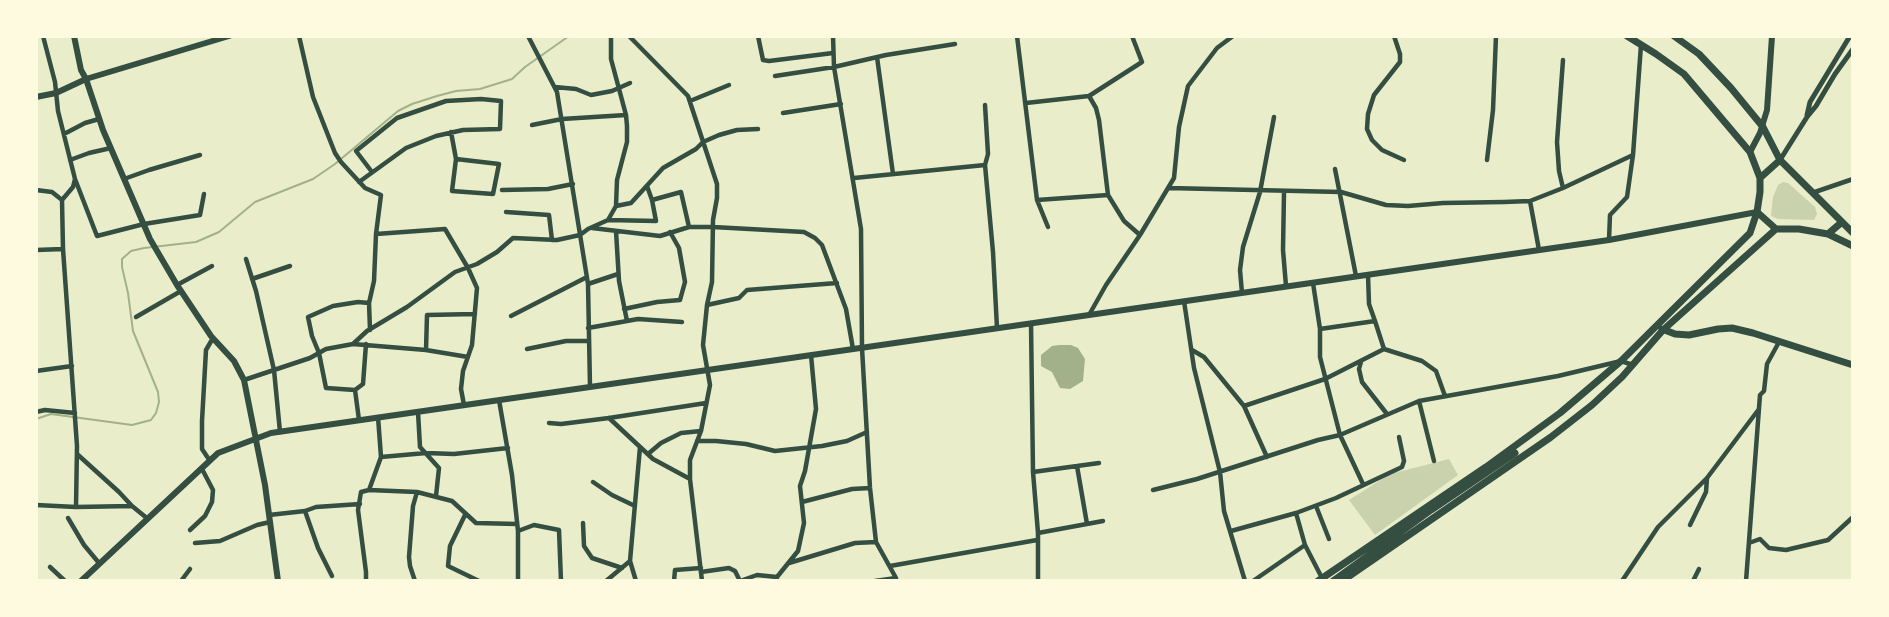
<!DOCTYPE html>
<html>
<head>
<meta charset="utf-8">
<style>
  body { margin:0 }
  #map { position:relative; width:1889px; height:617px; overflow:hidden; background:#e9edc9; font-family:"PT Sans Narrow",sans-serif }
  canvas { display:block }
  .frame { position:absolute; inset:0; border:38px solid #fefae0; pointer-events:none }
</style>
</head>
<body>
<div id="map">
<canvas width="1889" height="617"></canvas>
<div class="frame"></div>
</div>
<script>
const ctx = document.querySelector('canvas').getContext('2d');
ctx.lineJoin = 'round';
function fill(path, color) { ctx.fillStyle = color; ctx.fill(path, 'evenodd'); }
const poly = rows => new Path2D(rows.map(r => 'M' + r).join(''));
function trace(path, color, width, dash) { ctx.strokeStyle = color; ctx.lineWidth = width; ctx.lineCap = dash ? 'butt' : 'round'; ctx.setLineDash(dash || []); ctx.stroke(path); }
const green = poly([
  [1783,182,1788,183,1815,207,1817,214,1814,220,1778,219,1771,216,1773,197,1778,185],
  [1449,459,1458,475,1375,535,1349,500,1390,474]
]);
const water = poly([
  [1059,345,1071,345,1078,348,1085,359,1083,381,1070,389,1060,388,1052,372,1041,366,1041,355,1052,346]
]);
const stream = poly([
  [36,419,51,414,132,425,151,420,156,413,159,402,158,392,133,331,128,293,122,267,122,259,131,251,144,248,196,242,219,232,255,202,313,179,335,164,398,111,412,104,437,96,456,91,480,89,512,79,525,67,569,36]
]);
const minor = poly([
  [43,36,55,82,58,111,75,179,73,187,62,200],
  [299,36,313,97,335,153,341,162,365,188,381,195,376,234,374,281,369,303,370,330],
  [528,36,557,92,588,284,590,387],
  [611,36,611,59,626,115,627,126,627,142,617,180,616,206,631,203,663,168,696,149,703,142,719,135,737,130,758,129],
  [629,36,688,96,717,184,717,198,713,220,712,282,707,305,703,345,710,385,701,431,690,460,690,479],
  [758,36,763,60,769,61,833,53],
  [833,36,834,67,861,229,862,348,870,488,876,542,896,578],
  [1017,36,1037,200,1048,227],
  [1394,36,1400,54,1400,62,1374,95,1368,114,1367,129,1372,140,1382,150,1404,160],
  [877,57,893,174],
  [775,76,834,67,886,55,955,44],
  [555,87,576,89,591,95,612,91,630,83],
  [1089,96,1142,62,1132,36],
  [690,101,729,85],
  [1026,103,1089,96,1096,108,1099,120,1108,195,1124,221,1140,235],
  [985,105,988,154,985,165,993,252,997,328],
  [783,113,841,104],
  [532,125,562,119,626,115],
  [451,132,456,159,499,164,493,194,452,191,456,159],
  [64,134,85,123,99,119],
  [70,160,89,153,111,148],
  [1487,160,1493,110,1496,36],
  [1335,169,1356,276],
  [854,178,985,165],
  [75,179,97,236,144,224,200,215,204,194],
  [124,179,149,170,200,155],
  [359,182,406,148,436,136,463,130,500,129,501,101,481,99,446,101,397,118,356,151,372,172],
  [1168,188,1341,192,1386,205,1408,206,1443,203,1504,202,1530,201,1563,188,1633,155],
  [1563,188,1559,171,1557,142,1563,60],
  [36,190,52,192,62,200],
  [502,190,548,189,573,184],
  [1284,192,1283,250,1286,286],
  [1812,193,1853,179],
  [652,200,681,192,689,227],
  [1037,200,1108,195],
  [1530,201,1539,250],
  [506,212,549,215,552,240],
  [608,220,656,221,652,200,647,186],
  [592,228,660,236,689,227,713,227,804,232,815,238,822,245,846,309,853,349],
  [376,234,445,229,468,268,477,288,472,345,463,371,461,389,464,405],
  [1609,240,1610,215,1627,197,1633,155,1641,45],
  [36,250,63,249],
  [246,259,256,291,274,370,280,432],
  [1368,275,1369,304,1375,321],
  [252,279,290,266],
  [1313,283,1320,329,1375,321,1384,349],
  [588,284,618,274],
  [177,285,212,266],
  [1242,293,1240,270,1243,247,1260,192,1274,117],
  [1184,301,1194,368,1220,472,1224,511,1245,581],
  [707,305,739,298,747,290,837,283],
  [624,309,657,302,680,300,685,282,679,248,670,232],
  [1089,315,1106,285,1140,235,1174,178,1179,127,1188,86,1217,48,1233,36],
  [511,316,587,277],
  [136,317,181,291],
  [627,321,638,319,682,322],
  [1031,323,1033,472],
  [588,328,627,321,619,281,616,231],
  [1320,329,1320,357,1340,435,1363,484],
  [353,344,426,350,468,357],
  [527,349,566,341,588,341],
  [426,350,427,315,475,314],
  [1192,350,1204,357,1244,406],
  [1361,362,1359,369,1362,382,1387,414],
  [36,371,72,366],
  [244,380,310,358,326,349,353,344,367,331,407,307,455,272,477,264,497,252,513,238,557,240,580,235,588,229,608,220,616,206],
  [355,390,363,384,366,344],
  [499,400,512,475,518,531,518,581],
  [1419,401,1434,461],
  [36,412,45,410,75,413],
  [418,412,420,447,439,468,436,496],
  [609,418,653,459,690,479,702,581],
  [359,420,355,390,326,388,319,353,312,336,308,317,333,306,358,302,369,303],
  [549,423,561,424,609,418,706,403],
  [697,441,716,441,746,444,775,451,822,446,847,441,867,432],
  [77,454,119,492,132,506],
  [648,454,661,443,681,433,701,431],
  [381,457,426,453,454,454,508,448],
  [1267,457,1244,406,1325,379,1384,349,1422,361,1436,371,1445,396],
  [210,461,202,449,202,421,206,350,213,338],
  [1077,466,1087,524],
  [593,482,612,495,635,506],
  [369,490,381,457,378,417],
  [1153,490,1197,479,1318,440,1340,435,1419,401,1558,376,1621,361,1633,365],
  [802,502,852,489,870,488],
  [36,505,76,507,77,446,63,249,62,200],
  [1316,506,1329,539],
  [76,507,132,506,148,519],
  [305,511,318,548,332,576],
  [1296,513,1336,498,1402,467,1404,461,1399,437],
  [269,515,305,511,316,507,360,504],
  [465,515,450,546,448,566,479,581],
  [68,518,84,545,99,563],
  [583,523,584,546,592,558,622,568],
  [1690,525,1706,492,1707,478],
  [190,530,205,516,212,502,213,490,202,469],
  [518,531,534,525,559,530,561,581],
  [1231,531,1296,513,1305,545,1322,578],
  [1038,533,1103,521],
  [195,543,220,541,257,525,270,522],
  [1749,543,1760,539,1769,548,1786,550,1828,540,1853,517],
  [630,561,636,581],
  [789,563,855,543,876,542],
  [890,566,1037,540],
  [50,567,65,581],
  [701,572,729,568,735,571,740,581],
  [181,581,190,569],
  [366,581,366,572,358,510,361,492,369,490,417,492,452,501,476,523,517,524],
  [415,581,410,566,409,557,413,506,417,492],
  [606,581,630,561,640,447],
  [674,581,675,570,701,568],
  [740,581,757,575,777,577],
  [776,581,777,577,798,551,804,523,800,486,805,471,816,409,811,355],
  [875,581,896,578,896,581],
  [1038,581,1038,533,1033,472,1099,463],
  [1253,581,1305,545],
  [1622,581,1658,527,1707,478,1759,409],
  [1693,581,1699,569],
  [1746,581,1760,395,1764,391,1767,364,1779,342]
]);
const tertiary = poly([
  [1807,115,1810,102,1850,36],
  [1780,160,1807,117,1816,106,1835,74,1853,49]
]);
const secondary = poly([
  [74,36,81,70,86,79,103,130,150,239,177,285,211,336,234,361,244,380,265,485,278,581],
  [36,97,56,93,86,79,229,36],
  [1750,152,1760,133,1767,110,1772,36],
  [81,581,218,453,271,433,1609,240,1757,212]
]);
const primary = poly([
  [1627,36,1656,54,1684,74,1750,152,1760,178],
  [1674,36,1699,54,1731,88,1763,127,1780,160],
  [1842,222,1853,233],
  [1828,234,1853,246],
  [1662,329,1675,334,1689,335,1718,329,1732,328,1753,333,1853,365],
  [1318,581,1486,467,1560,413,1621,361,1750,233,1757,212,1760,192,1760,178,1780,160,1842,222,1828,234,1799,229,1776,229,1757,212],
  [1333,581,1431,510,1515,453],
  [1342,581,1551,437,1592,405,1622,377,1663,330,1776,229]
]);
fill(green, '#cad2ad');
fill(water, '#a3b18a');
trace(stream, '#a3b18a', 2);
trace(minor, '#344e41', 4.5);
trace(tertiary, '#344e41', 5);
trace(secondary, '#344e41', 6);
trace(primary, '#344e41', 7);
</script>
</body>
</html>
